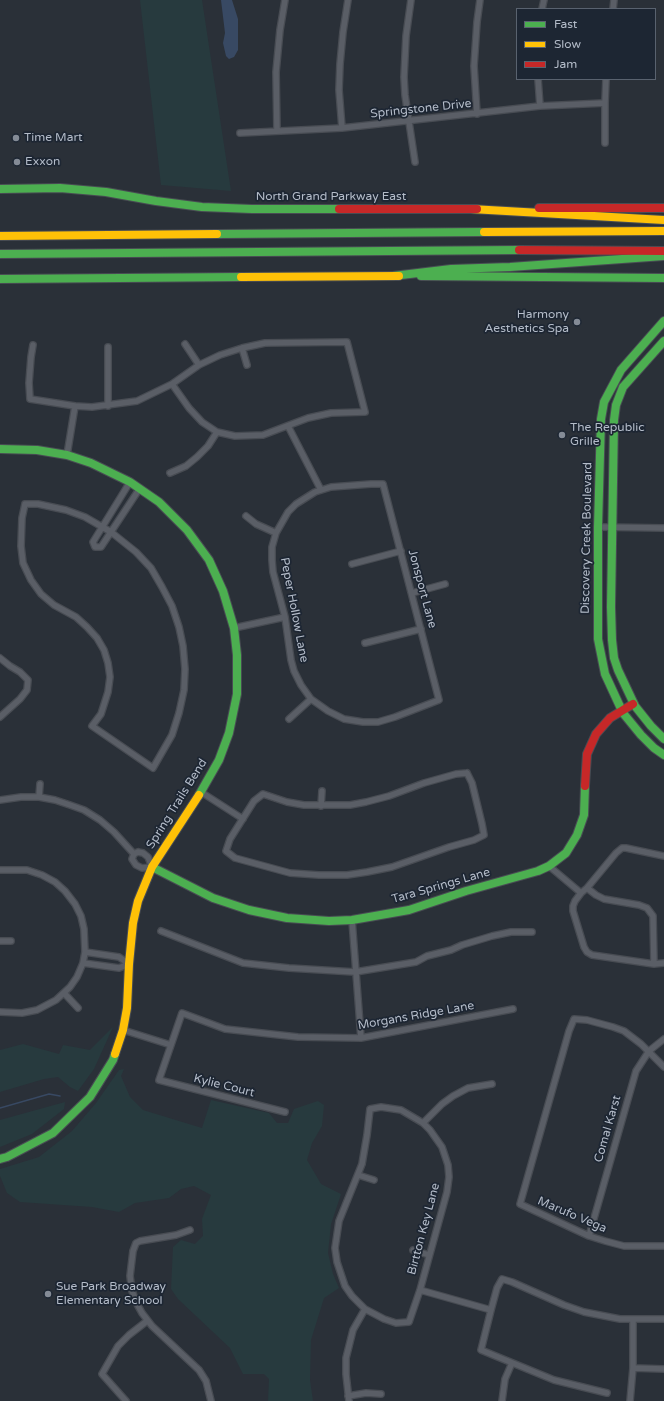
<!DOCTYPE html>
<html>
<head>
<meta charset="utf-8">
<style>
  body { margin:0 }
  #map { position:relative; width:664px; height:1401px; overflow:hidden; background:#2a3038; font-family:"Varela Round",sans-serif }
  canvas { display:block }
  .legend { position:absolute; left:516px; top:8px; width:140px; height:72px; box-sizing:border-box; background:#1d2633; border:1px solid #59626f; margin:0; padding:5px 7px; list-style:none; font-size:12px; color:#b4bcc9 }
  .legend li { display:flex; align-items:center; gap:8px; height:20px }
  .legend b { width:20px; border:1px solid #59626f }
</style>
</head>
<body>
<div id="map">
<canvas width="664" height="1401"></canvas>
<ul class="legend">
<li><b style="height:5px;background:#4caf50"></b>Fast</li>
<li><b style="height:5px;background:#ffc107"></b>Slow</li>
<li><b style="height:5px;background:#c62828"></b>Jam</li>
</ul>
</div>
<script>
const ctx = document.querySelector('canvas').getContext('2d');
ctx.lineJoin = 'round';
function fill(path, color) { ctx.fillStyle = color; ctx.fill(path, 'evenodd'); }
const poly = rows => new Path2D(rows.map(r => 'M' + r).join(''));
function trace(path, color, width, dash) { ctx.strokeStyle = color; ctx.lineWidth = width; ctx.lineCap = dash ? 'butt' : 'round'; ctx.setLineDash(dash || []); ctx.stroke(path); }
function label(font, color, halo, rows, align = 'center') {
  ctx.font = font + ' "Varela Round",sans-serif'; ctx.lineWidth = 3.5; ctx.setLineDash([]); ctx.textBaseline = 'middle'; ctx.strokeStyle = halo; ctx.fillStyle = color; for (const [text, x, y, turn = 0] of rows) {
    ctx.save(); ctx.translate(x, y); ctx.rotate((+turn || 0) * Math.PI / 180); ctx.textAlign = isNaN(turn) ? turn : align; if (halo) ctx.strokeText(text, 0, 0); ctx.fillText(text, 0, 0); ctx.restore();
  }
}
const green = poly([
  [140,0,202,0,231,191,161,185],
  [113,1027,94,1069,78,1091,70,1087,58,1077,44,1079,0,1092,0,1050,23,1044,59,1054,63,1045,90,1050],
  [124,1069,121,1076,130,1097,143,1110,202,1128,211,1100,269,1113,277,1123,288,1123,294,1109,318,1101,324,1105,322,1126,312,1143,307,1160,321,1184,341,1194,331,1224,328,1253,333,1274,339,1288,324,1298,311,1340,310,1380,313,1401,268,1401,269,1379,264,1374,243,1374,230,1348,178,1299,171,1289,173,1247,181,1240,195,1244,203,1236,202,1219,211,1195,194,1186,181,1189,169,1198,135,1203,119,1212,92,1207,20,1202,7,1193,0,1176,0,1169,39,1157,72,1131,96,1103,119,1070],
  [65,1102,64,1109,32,1134,0,1147,0,1120]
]);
const water = poly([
  [221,0,232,0,238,19,238,50,234,57,229,59,226,56,223,43,225,33]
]);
const stream = poly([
  [0,1108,49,1094,60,1096]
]);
const street = poly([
  [411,0,406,36,404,77,405,95,415,162],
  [542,9,544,0],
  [613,9,614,0],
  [538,79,540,106],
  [477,114,474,66,477,22,480,0],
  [342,128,339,90,340,64,343,32,348,0],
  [277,131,276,72,280,30,285,0],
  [240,133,342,128,540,106,605,103],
  [605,143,605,103,606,79],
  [185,344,199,365],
  [33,345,31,357,29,383,30,399,75,406,92,407,137,401,172,384,199,365,220,355,242,348,265,343,347,342,365,412,331,413,308,418,263,435,235,436,217,432,202,422,189,408,172,384],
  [108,347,108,406],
  [242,348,247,365],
  [288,426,321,490],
  [67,455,75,406],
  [170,473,186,466,197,457,208,446,217,432],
  [130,482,93,542,95,547,101,547,140,488],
  [371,484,383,484,439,700,395,717,378,722,363,722,344,719,328,711,311,699,301,685,294,671,291,660,285,617,273,572,272,560,272,547,276,533,288,512,296,504,315,492,331,487,371,484],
  [25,504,38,504,66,510,85,517,111,532,136,552,151,568,162,587,172,606,179,627,183,646,185,669,184,690,179,713,172,735,153,768,92,726,101,714,108,692,110,677,108,663,104,650,97,638,87,627,76,617,54,605,41,594,31,580,23,563,21,546,22,518,25,504],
  [246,516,256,524,276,533],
  [598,527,664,528],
  [352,564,401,551],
  [412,593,445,584],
  [234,628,285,617],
  [365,643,421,629],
  [0,658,10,666,20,672,28,680,27,690,20,699,0,717],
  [289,719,311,699],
  [467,773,472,783,482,824,484,835,474,840,449,847,392,867,367,872,347,875,319,875,290,873,235,858,226,851,230,839,254,801,263,794,287,802,304,805,350,805,366,802,389,796,424,783,456,774,467,773],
  [201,792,243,819],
  [39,797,40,784],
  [0,800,21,797,39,797,55,800,70,805,84,810,100,820,114,832,134,854],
  [321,806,322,791],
  [138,852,143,853,148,857,152,867,142,868,136,865,132,859,134,854,138,852],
  [664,856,626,848,622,848,616,853,587,888,581,893,575,901,573,906,573,911,584,947,587,952,592,955,654,964,664,963],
  [549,866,581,893],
  [0,870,27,870,42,875,55,882,65,891,75,904,81,916,84,929,85,952,119,957,129,964,119,968,83,963],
  [587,888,596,895,604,899,639,905,647,908,653,916,654,964],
  [352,920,361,1038],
  [161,931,243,963,289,968,355,972,416,962,427,956,451,950,462,945,492,936,511,932,532,932],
  [0,941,11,941],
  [64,993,78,1008],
  [0,1012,22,1013,37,1010,56,1000,70,987,77,977,83,963,85,952],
  [123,1030,171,1045],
  [664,1067,641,1044,624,1031,613,1027,587,1020,574,1019,569,1031,520,1204,589,1236,605,1241,624,1246,664,1246],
  [381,1107,401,1110,423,1123,430,1130,442,1147,448,1165,449,1177,447,1192,420,1290,409,1322,396,1323,384,1319,365,1309,352,1296,345,1286,337,1262,335,1248,339,1221,362,1164,367,1135,370,1109,381,1107],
  [285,1112,159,1080,182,1013,225,1029,298,1037,361,1038,513,1009],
  [423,1123,442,1104,453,1096,468,1088,492,1084],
  [358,1175,374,1180],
  [190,1230,176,1235,140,1241,136,1243,133,1251,130,1276,132,1291,137,1304,142,1313,152,1326,199,1370,206,1381,211,1401],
  [589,1236,636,1071,649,1051,664,1039],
  [413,1250,429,1255],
  [420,1290,491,1310],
  [633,1368,664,1369],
  [607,1393,554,1380,481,1350,491,1310,497,1288,502,1279,512,1282,564,1305,584,1312,620,1319,664,1319],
  [348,1396,366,1393,381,1394],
  [126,1401,102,1374,118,1346,129,1335,147,1321],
  [349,1401,346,1374,346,1358,353,1330,365,1309],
  [502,1401,505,1379,512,1363],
  [630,1401,633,1368,633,1319]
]);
const fast = poly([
  [0,189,60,188,106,192,156,201,202,207,252,209,339,209],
  [217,234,484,232],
  [0,254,519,250],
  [393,276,451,269,510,267,664,256],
  [421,276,664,278],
  [0,279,241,277],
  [664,321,621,370,604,402,601,419,598,527,598,639,605,674,623,713,641,735,654,748,664,755],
  [664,341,623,387,616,405,614,420,611,607,612,640,614,658,618,670,635,706,651,726,664,739],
  [0,449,37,450,67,455,91,463,130,482,159,502,187,530,209,560,223,591,234,628,237,655,237,694,229,733,219,760,199,795],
  [152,867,213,898,249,910,287,918,329,921,352,920,409,910,466,891,538,871,549,866,566,853,577,835,584,815,585,786],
  [0,1159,7,1157,53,1133,90,1097,113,1060,115,1054]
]);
const slow = poly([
  [471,209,664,220],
  [484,232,664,231],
  [0,236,217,234],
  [241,277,399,276],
  [115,1054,123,1030,127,1008,129,964,133,923,138,901,152,867,199,795]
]);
const jam = poly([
  [539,208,664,208],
  [339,209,477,209],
  [519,250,664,251],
  [585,786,587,754,596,734,610,718,633,704]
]);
const markers = [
  [16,138,4,"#848b96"],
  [17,162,4,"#848b96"],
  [577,322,4,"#848b96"],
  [562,435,4,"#848b96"],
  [48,1294,4,"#848b96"]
];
const streetNames = [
  ["Springstone Drive",421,109,-6],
  ["North Grand Parkway East",331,197],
  ["Discovery Creek Boulevard",587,538,-89],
  ["Jonsport Lane",422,589,75],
  ["Peper Hollow Lane",294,610,79],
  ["Spring Trails Bend",177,804,-58],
  ["Tara Springs Lane",441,886,-16],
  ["Morgans Ridge Lane",416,1016,-10],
  ["Kylie Court",224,1086,14],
  ["Comal Karst",608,1129,-74],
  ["Marufo Vega",572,1215,23],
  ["Birtton Key Lane",424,1229,-75]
];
const poiNames = [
  ["Time Mart",24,138],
  ["Exxon",25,162],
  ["Harmony",569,315,"right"],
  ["Aesthetics Spa",569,329,"right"],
  ["The Republic",570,428],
  ["Grille",570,442],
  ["Sue Park Broadway",56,1287],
  ["Elementary School",56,1301]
];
fill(green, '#273a3e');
fill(water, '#384963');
trace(stream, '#384963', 1.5);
trace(street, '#484c53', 8);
trace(fast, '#484c53', 10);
trace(slow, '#484c53', 10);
trace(jam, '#484c53', 10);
trace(street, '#5a5e66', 5.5);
trace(fast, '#4caf50', 8);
trace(slow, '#ffc107', 8);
trace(jam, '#c62828', 8);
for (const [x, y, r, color] of markers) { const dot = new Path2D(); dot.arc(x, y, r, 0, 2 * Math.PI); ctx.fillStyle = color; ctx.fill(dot); trace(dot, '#1d2633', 1.5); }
label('12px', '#b4bcc9', '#1d2633', streetNames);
label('12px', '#b4bcc9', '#1d2633', poiNames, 'left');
</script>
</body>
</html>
